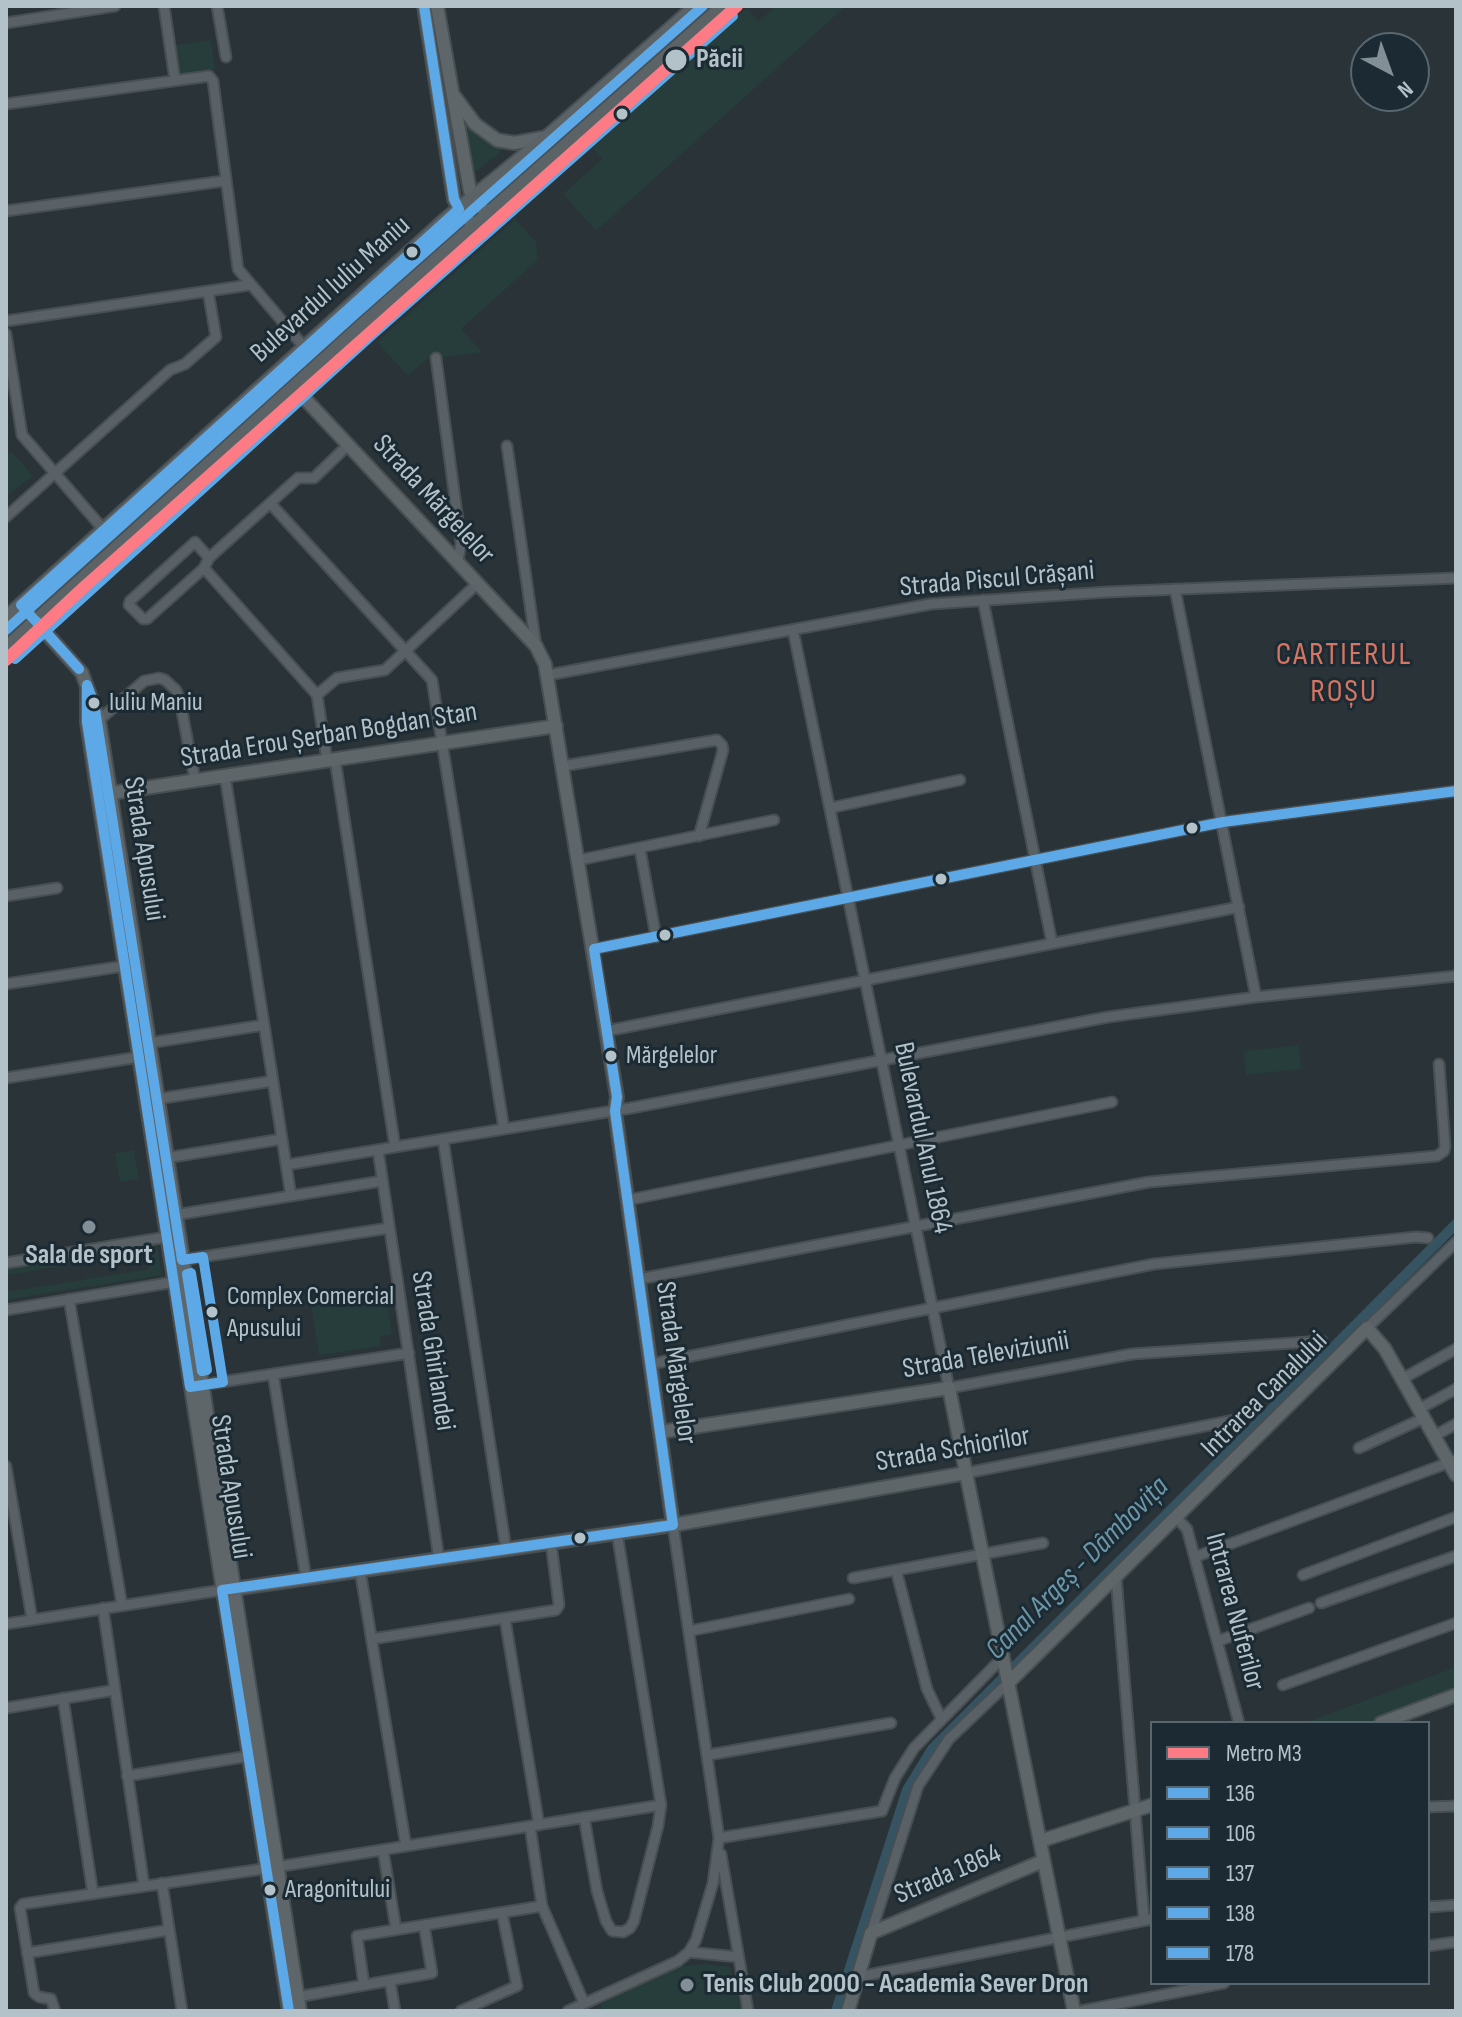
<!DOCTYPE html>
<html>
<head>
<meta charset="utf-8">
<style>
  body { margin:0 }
  #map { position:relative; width:1462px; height:2017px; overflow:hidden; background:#293338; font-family:"Sofia Sans Condensed",sans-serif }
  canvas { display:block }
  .frame { position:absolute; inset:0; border:8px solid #b3c1c9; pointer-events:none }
  .legend { position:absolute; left:1150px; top:1721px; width:280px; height:264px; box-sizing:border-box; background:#1c2b33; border:2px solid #58676f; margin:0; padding:10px 14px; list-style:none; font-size:24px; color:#b3c1c9 }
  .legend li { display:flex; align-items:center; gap:16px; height:40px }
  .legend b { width:40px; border:2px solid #58676f }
  .north { position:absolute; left:1350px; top:32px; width:80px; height:80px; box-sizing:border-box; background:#1c2b33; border:2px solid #58676f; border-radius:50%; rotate:139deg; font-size:22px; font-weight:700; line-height:32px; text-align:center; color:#b3c1c9 }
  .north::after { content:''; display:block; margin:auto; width:28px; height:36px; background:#838f96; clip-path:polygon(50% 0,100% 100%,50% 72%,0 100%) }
</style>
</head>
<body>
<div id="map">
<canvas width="1462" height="2017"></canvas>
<div class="frame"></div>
<ul class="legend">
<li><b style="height:10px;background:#fc7b85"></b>Metro M3</li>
<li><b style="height:10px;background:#5da8e6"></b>136</li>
<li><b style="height:10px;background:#5da8e6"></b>106</li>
<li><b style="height:10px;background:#5da8e6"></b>137</li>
<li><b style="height:10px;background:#5da8e6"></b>138</li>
<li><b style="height:10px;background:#5da8e6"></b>178</li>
</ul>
<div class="north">N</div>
</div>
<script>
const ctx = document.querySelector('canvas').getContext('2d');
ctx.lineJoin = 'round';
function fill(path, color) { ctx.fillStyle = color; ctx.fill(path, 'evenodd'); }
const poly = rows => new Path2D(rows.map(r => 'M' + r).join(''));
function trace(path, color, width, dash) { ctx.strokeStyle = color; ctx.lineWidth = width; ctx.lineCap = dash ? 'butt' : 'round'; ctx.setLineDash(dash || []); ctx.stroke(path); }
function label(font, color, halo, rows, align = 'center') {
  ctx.font = font + ' "Sofia Sans Condensed",sans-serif'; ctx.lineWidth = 6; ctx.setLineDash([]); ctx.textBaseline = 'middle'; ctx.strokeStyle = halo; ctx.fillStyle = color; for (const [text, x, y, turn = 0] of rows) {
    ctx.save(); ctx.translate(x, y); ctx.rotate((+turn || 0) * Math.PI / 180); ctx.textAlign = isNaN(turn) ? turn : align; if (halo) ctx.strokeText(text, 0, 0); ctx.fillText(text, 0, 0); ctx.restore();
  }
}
const green = poly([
  [776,6,846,6,596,231,563,194,602,159,592,148,747,8,759,21],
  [211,40,215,69,181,74,176,45],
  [465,122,480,138,501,149,500,153,475,172,472,170],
  [515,219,536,242,538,260,461,329,482,352,439,358,437,350,408,376,377,342],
  [13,453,33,476,6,496,6,454],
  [1299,1045,1301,1069,1246,1075,1244,1051],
  [134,1150,139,1179,120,1182,115,1153],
  [157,1245,162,1275,6,1300,6,1292,149,1269,146,1253,6,1275,6,1269],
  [385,1293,392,1334,380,1336,381,1346,319,1355,311,1304],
  [1456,1667,1456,1691,1371,1723,1304,1723],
  [703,1964,730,1967,742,2011,603,2011,600,2004,677,1967]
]);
const canal = poly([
  [836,2011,907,1790,932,1749,1456,1224]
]);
const street = poly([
  [164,6,175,80],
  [217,6,226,57],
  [6,23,115,6],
  [6,104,209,76,213,81,238,269,305,348],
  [6,211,224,181],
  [6,321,249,285],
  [6,334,22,435,104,530],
  [436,358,461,543,458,561],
  [507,446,536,646],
  [270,503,432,680,504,1129],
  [6,517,170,370,185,364,216,337,208,291],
  [209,558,195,542,130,601,129,605,143,619,147,619,204,568,209,558,298,478,314,478,348,445],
  [204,568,317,695,327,760],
  [1175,589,1256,997],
  [983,600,1052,943],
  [793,630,949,1388,1132,1354,1322,1341],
  [548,675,931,604,1107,592,1456,578],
  [317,695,337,678,385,670,478,583],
  [99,720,144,681,159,678,165,680,176,690,180,701,195,780],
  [335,759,395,1147],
  [563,766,717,740,722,745,723,750,699,836],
  [225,776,291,1196],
  [830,808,960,780],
  [640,849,656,937],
  [579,860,774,820],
  [6,896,57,888],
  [594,949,1223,822,1456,791],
  [6,984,124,966],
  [606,1031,1239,907],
  [149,1043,264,1025],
  [6,1078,139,1057],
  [157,1099,273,1081],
  [443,1139,506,1549],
  [378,1150,439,1559],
  [166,1158,282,1139],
  [286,1165,631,1108,1108,1017,1256,997,1456,976],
  [628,1200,1112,1102],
  [175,1215,382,1181],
  [182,1260,389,1228],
  [6,1263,167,1237],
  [639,1279,1149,1182,1437,1156,1444,1151,1445,1146,1439,1064],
  [69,1299,122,1605],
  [6,1310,174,1282],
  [1367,1328,1456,1242],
  [651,1364,1154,1264,1416,1237,1428,1238],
  [273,1374,306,1578],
  [1402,1379,1456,1349],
  [202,1385,409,1353],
  [1419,1409,1456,1389],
  [1434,1436,1456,1424],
  [1359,1448,1424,1418],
  [6,1466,32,1619],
  [966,1473,1240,1419],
  [1176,1517,1187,1529,1239,1723],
  [1195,1557,1456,1460],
  [360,1570,406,1846],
  [896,1570,927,1689,941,1718],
  [1303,1575,1456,1517],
  [1116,1576,1144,1920],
  [853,1578,1043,1543],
  [1321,1603,1456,1556],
  [103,1608,144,1886],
  [505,1619,539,1825],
  [6,1624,222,1590],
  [689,1631,849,1599],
  [372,1639,556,1610,559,1605,551,1543],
  [1218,1641,1309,1608],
  [1283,1685,1456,1623],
  [63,1698,93,1894],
  [6,1708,115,1690],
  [708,1755,891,1723],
  [127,1776,249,1756],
  [1428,1807,1456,1806],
  [584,1817,597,1891,606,1921,612,1931,623,1932,630,1928,634,1921,658,1826,661,1805,617,1533],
  [530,1826,542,1906,584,2003],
  [719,1838,882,1811,895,1778,914,1748,1004,1656],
  [383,1850,396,1929],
  [721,1854,748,2011],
  [162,1883,182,2011],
  [1428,1907,1456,1905],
  [871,1933,918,1786,949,1739,1008,1683],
  [1428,1946,1455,1942],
  [689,1952,738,1957],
  [27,1953,169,1930],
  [858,1977,1152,1919],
  [390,1981,395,2011],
  [364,1985,357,1936,542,1906],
  [297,1997,432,1973,424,1925],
  [55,2011,51,1999,39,1997,34,1993,20,1908,23,1904,276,1867,661,1805],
  [461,2011,517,1986,502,1913],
  [568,2011,678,1961,689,1952,696,1940,713,1883,719,1838,673,1525],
  [1081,2011,1224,1983]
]);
const secondary = poly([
  [424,6,454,199,459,209,474,226],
  [437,6,470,191,487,215],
  [455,97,475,124,497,140,514,143,548,137],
  [294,387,536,646,545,664,617,1097,615,1111,673,1525],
  [21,605,82,673,99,720,300,2011],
  [87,688,87,722,98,795,289,2011],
  [105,794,556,726],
  [660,1432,949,1388,1074,2011],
  [226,1590,673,1525,966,1473],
  [1008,1683,1367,1328,1385,1349,1456,1475],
  [1381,1723,1456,1695],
  [1040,1841,1152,1805],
  [848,2011,871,1933,1043,1861]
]);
const primary = poly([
  [6,619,446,220,548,137,697,6],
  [6,649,363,325,724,6]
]);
const bus1 = poly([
  [36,621,79,669],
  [79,669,21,605,459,209,454,199,424,6],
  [87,685,94,703,182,1260,203,1257,223,1382,190,1387,87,722,87,685]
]);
const bus2 = poly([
  [289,2011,222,1590,673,1525,615,1111,617,1097,594,949,1223,822,1456,791]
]);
const bus3 = poly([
  [15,659,372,335,733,16]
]);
const bus4 = poly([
  [6,630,354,315,703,6]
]);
const bus5 = poly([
  [191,1273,207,1370,202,1371,187,1274,191,1273]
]);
const metro1 = poly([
  [6,660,83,588,737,6]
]);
const markers = [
  [676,60,12,"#b3c1c9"],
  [622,114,7,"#b3c1c9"],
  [412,252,7,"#b3c1c9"],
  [94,703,7,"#b3c1c9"],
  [1192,828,7,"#b3c1c9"],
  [941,879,7,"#b3c1c9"],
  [665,935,7,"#b3c1c9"],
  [611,1056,7,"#b3c1c9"],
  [89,1227,8,"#838f96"],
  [212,1312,7,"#b3c1c9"],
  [580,1538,7,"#b3c1c9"],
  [270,1890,7,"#b3c1c9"],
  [687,1985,8,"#838f96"]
];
const busNames = [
  ["Iuliu Maniu",109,703],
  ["Mărgelelor",626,1056],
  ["Complex Comercial",227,1297],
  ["Apusului",227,1329],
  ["Aragonitului",285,1890]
];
const stopNames = [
  ["Păcii",696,60]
];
const streetNames = [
  ["Bulevardul Iuliu Maniu",331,290,-42],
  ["Strada Mărgelelor",433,500,47],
  ["Strada Piscul Crășani",997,580,-5],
  ["Strada Erou Șerban Bogdan Stan",329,736,-9],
  ["Strada Apusului",143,849,81],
  ["Bulevardul Anul 1864",922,1138,78],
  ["Strada Ghirlandei",432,1351,81],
  ["Strada Televiziunii",986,1356,-10],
  ["Strada Mărgelelor",675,1363,82],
  ["Intrarea Canalului",1265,1395,-45],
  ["Strada Schiorilor",953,1450,-10],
  ["Strada Apusului",230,1487,81],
  ["Intrarea Nuferilor",1234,1612,75],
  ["Strada 1864",948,1875,-23]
];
const poiNames = [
  ["Sala de sport",89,1256],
  ["Tenis Club 2000 - Academia Sever Dron",703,1985,"left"]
];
const waterNames = [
  ["Canal Argeș - Dâmbovița",1078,1569,-45]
];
const quarterNames = [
  ["CARTIERUL",1344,656],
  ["ROȘU",1344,693]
];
fill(green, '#263d3b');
trace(canal, '#355361', 10);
trace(street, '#474f53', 13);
trace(secondary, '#474f53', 16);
trace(primary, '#475055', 18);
trace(street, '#596166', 9);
trace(secondary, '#5e666a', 12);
trace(primary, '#5c6367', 14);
trace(bus1, '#5da8e6', 10);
trace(bus2, '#5da8e6', 10);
trace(bus3, '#5da8e6', 10);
trace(bus4, '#5da8e6', 10);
trace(bus5, '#5da8e6', 10);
trace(metro1, '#fc7b85', 12);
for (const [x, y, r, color] of markers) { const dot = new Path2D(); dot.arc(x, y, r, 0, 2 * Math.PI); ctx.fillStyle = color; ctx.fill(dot); trace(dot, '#1c2b33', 3); }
label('26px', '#b3c1c9', '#1c2b33', busNames, 'left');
label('bold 28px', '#b3c1c9', '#1c2b33', stopNames, 'left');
label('28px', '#b3c1c9', '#1c2b33', streetNames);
label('bold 28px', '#b3c1c9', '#1c2b33', poiNames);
label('italic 30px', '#6b96a8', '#1c2b33', waterNames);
ctx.letterSpacing = '2px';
label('32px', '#d67561', '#1c2b33', quarterNames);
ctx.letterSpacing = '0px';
</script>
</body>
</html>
